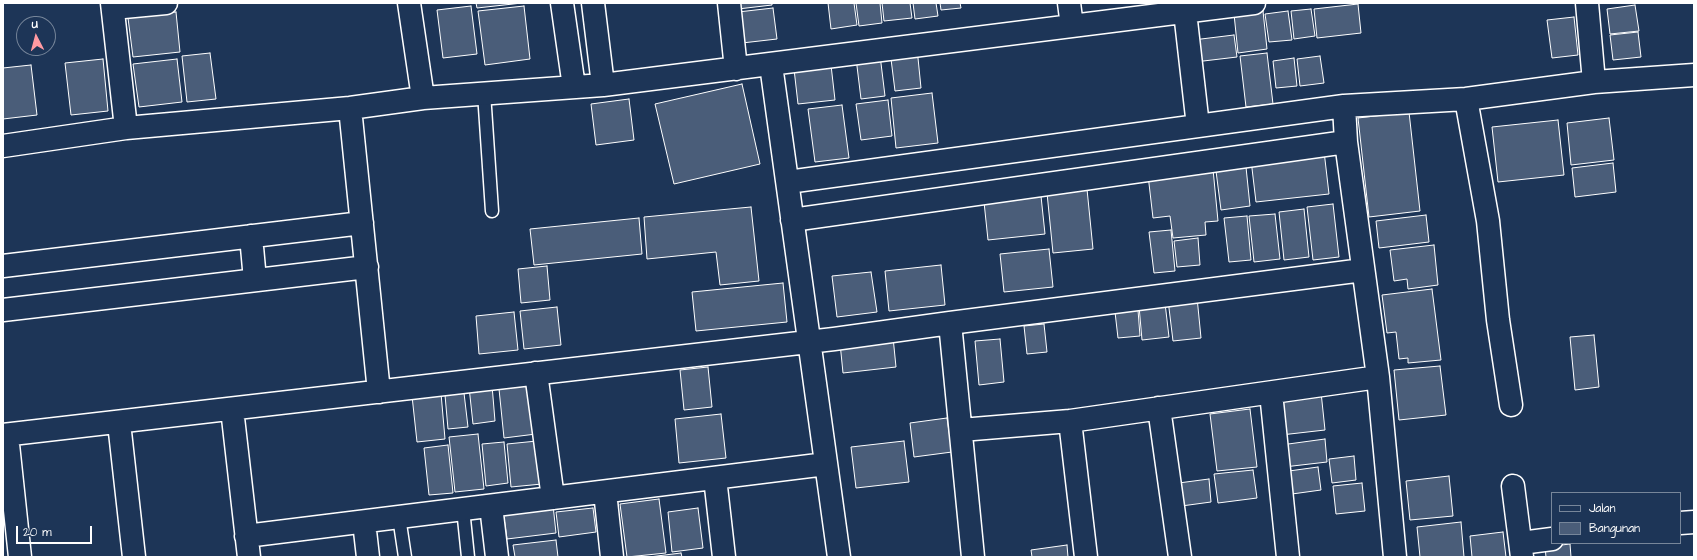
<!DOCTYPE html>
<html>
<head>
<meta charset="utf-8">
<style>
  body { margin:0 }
  #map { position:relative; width:1697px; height:560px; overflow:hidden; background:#1d3557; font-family:"Architects Daughter",sans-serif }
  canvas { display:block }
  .frame { position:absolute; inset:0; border:4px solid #fff; pointer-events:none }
  .legend { position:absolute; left:1551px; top:492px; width:130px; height:52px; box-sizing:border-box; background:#1d3557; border:1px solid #77869a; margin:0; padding:5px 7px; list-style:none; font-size:12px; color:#fff }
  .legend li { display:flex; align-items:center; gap:8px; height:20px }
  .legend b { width:20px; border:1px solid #77869a }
  .north { position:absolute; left:16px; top:16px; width:40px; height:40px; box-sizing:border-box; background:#1d3557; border:1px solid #77869a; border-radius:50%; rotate:354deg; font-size:11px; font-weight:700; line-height:16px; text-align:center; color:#fff }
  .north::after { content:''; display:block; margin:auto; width:14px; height:18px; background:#ff9aa2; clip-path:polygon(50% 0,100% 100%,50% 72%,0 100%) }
  .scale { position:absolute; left:16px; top:526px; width:76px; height:18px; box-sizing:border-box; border:2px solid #fff; border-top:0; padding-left:5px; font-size:12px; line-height:14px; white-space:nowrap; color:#fff; -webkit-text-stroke:3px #1d3557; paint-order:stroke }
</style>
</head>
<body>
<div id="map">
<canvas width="1697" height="560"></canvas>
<div class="frame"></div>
<ul class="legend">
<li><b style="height:5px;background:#1d3557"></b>Jalan</li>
<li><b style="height:11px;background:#4a5d79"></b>Bangunan</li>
</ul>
<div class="north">U</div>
<div class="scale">20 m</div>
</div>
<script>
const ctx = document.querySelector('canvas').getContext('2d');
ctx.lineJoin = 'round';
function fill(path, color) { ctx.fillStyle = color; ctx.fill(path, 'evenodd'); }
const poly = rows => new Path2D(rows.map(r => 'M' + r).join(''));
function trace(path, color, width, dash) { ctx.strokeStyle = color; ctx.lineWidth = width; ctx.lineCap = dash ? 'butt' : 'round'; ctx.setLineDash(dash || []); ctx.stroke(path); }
const building = poly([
  [476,3,522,3,477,8,476,3],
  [738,3,772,3,772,5,738,9,738,3],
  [828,3,854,3,857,25,831,29,828,3],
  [856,3,880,3,882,23,859,26,856,3],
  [882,3,910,3,912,18,884,21,882,3],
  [913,3,936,3,938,16,915,19,913,3],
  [940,3,960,3,961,8,941,10,940,3],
  [1358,4,1361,33,1317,38,1314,9,1358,4],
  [1635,5,1639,31,1610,34,1607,9,1635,5],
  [471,6,477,54,443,58,437,10,471,6],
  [524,6,530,59,485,65,478,11,524,6],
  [773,8,777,39,742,43,738,12,773,8],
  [1311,9,1315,36,1294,39,1291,11,1311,9],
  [1263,11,1267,49,1238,53,1234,14,1263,11],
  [1288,11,1292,40,1269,42,1265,14,1288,11],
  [176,12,180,52,133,57,128,18,176,12],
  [1574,17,1578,55,1552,58,1547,20,1574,17],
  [1638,32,1641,57,1613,60,1610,35,1638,32],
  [1234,35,1237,57,1195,62,1193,40,1234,35],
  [917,48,921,88,895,91,890,51,917,48],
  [210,53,216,99,187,102,182,56,210,53],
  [1267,53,1273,104,1246,107,1240,56,1267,53],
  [880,55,885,96,861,99,856,58,880,55],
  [1320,56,1324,83,1300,86,1297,59,1320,56],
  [1294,58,1297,86,1276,88,1273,61,1294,58],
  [103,59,108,111,71,115,65,63,103,59],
  [177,59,182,102,139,107,133,64,177,59],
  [31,65,37,115,3,119,3,68,31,65],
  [831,65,835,100,798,104,794,69,831,65],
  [742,84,760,164,674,184,655,104,742,84],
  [932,93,938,143,896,148,891,98,932,93],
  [629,99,634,140,596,145,591,104,629,99],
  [888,100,892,136,861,140,856,104,888,100],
  [842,105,849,158,815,162,808,109,842,105],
  [1409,112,1420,211,1369,217,1358,118,1409,112],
  [1609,118,1614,160,1571,165,1567,123,1609,118],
  [1558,120,1564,175,1498,182,1492,127,1558,120],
  [1324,151,1329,194,1256,202,1251,160,1324,151],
  [1613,163,1616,192,1575,197,1572,168,1613,163],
  [1246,167,1250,206,1221,210,1216,171,1246,167],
  [1213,169,1218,221,1205,222,1206,235,1173,238,1170,216,1153,218,1148,175,1213,169],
  [1087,189,1093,249,1053,253,1047,193,1087,189],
  [1041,196,1045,234,988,240,984,202,1041,196],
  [1333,204,1339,257,1313,260,1307,207,1333,204],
  [751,207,759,281,720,285,716,252,647,259,644,217,751,207],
  [1304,209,1309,257,1284,260,1279,212,1304,209],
  [1275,214,1280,259,1254,262,1249,216,1275,214],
  [1426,215,1429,242,1379,248,1376,221,1426,215],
  [1247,216,1251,260,1229,262,1224,218,1247,216],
  [639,218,642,254,534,265,530,229,639,218],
  [1171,230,1175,271,1154,273,1149,232,1171,230],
  [1198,238,1200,265,1177,267,1174,241,1198,238],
  [1434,245,1438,285,1408,289,1407,279,1394,281,1390,250,1434,245],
  [1049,249,1053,287,1004,292,1000,254,1049,249],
  [941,265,945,305,889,311,885,271,941,265],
  [547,266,550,300,521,303,518,269,547,266],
  [871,272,877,312,837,317,832,276,871,272],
  [783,283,787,322,696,331,692,292,783,283],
  [1432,289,1441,360,1408,363,1408,358,1399,359,1396,332,1387,333,1382,295,1432,289],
  [1197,297,1201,338,1173,341,1168,300,1197,297],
  [1165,303,1169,337,1142,340,1139,306,1165,303],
  [557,307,561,345,524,349,520,311,557,307],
  [1138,310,1140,336,1118,338,1115,312,1138,310],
  [514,312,518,350,479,354,476,316,514,312],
  [1044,324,1047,352,1027,354,1024,326,1044,324],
  [1594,335,1599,387,1575,390,1570,337,1594,335],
  [893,337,896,367,843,373,840,343,893,337],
  [1000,339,1004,382,979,385,975,341,1000,339],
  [1440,366,1446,415,1399,420,1394,370,1440,366],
  [708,367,712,407,684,410,680,370,708,367],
  [492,385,495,421,473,424,469,387,492,385],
  [531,385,536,434,504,438,499,389,531,385],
  [1321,392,1325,430,1281,435,1277,397,1321,392],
  [441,393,445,439,417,442,412,396,441,393],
  [464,393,468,427,448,429,445,395,464,393],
  [1250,409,1257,467,1217,471,1210,414,1250,409],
  [721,414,726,458,679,463,675,419,721,414],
  [947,418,952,452,914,457,910,423,947,418],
  [478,434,484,489,455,492,449,437,478,434],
  [1325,439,1327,462,1284,467,1281,445,1325,439],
  [537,441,542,484,511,487,507,444,537,441],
  [904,441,909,482,856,488,851,447,904,441],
  [504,442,508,483,486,486,482,444,504,442],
  [448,445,453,493,429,495,424,448,448,445],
  [1354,456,1356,480,1332,483,1329,459,1354,456],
  [1318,467,1321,490,1292,494,1289,471,1318,467],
  [1253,470,1257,498,1218,503,1214,474,1253,470],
  [1449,476,1453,516,1410,520,1406,481,1449,476],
  [1209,479,1211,502,1174,507,1171,484,1209,479],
  [1362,483,1365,511,1336,514,1333,486,1362,483],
  [659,499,666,553,627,557,620,504,659,499],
  [553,505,556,533,507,539,503,511,553,505],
  [593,508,596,532,559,537,556,512,593,508],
  [698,508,703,548,672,552,668,512,698,508],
  [1461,522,1464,557,1420,557,1417,527,1461,522],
  [1503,532,1506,557,1472,557,1470,536,1503,532],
  [556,540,558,557,515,557,513,545,556,540],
  [1570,544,1571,557,1546,557,1545,547,1570,544],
  [1067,545,1068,557,1032,557,1031,550,1067,545],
  [681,553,682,557,649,557,681,553]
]);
const lane = poly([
  [484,93,492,211],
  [463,509,468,557],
  [399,517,405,557]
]);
const street = poly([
  [112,3,126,128],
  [409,3,423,98],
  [562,3,574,87],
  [593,3,603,85],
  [729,3,736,69],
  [1069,3,1072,26],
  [1587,3,1594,82],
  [113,8,166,3],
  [1185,12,1198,126],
  [771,65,839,557],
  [1466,99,1488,221,1498,320,1511,405],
  [350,108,379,392],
  [3,146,126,128,350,108,423,98,603,85,1254,3],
  [788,182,1344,106],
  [792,220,1346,142],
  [251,236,255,280],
  [3,266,362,223],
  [3,310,367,267],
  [950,323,973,557],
  [536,373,553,498],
  [1271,393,1288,557],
  [1159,408,1180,557],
  [232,409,249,557],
  [1070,421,1086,557],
  [119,423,134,557],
  [961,430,1070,421,1378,377],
  [3,435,834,339,950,323,1363,270],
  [7,435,20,557],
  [715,478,724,557],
  [1513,486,1522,557],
  [605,492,612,557],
  [491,506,497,557],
  [364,522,368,557],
  [1680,523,1694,522],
  [246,536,826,464],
  [1521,543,1552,539],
  [1395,557,1378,377,1346,142,1344,106,1466,99,1594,82,1694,75]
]);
fill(building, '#4a5d79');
trace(building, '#fff', 1);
trace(lane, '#fff', 15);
trace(street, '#fff', 25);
trace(lane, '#1d3557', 12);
trace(street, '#1d3557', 22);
</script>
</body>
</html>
